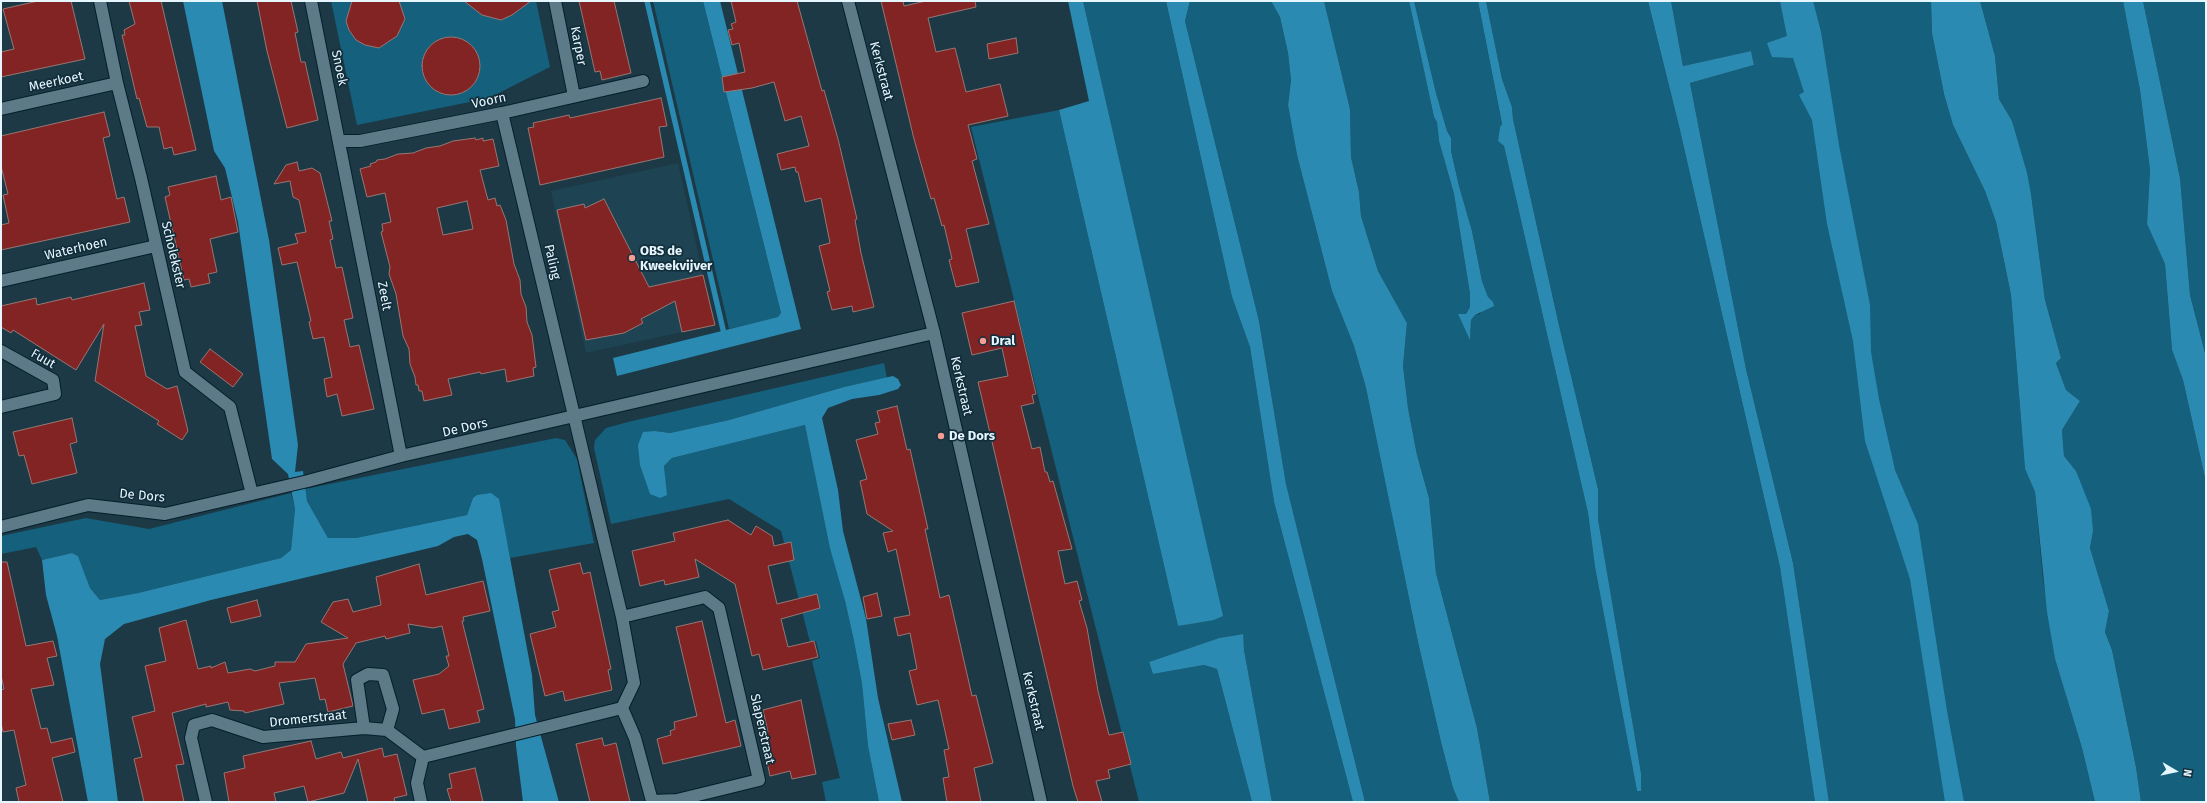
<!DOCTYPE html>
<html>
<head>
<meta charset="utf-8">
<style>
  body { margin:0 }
  #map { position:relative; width:2207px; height:803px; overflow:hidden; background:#1c3945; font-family:"Fira Sans",sans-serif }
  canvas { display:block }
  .frame { position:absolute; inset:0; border:2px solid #e6f6fe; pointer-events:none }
  .north { position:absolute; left:2155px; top:751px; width:40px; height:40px; -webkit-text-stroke:3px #122e3b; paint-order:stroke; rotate:99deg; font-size:11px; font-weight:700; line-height:16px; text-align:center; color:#e6f6fe }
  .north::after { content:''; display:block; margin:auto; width:14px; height:18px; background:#e6f6fe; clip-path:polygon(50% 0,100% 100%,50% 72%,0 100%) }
</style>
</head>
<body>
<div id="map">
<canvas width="2207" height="803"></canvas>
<div class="frame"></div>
<div class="north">N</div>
</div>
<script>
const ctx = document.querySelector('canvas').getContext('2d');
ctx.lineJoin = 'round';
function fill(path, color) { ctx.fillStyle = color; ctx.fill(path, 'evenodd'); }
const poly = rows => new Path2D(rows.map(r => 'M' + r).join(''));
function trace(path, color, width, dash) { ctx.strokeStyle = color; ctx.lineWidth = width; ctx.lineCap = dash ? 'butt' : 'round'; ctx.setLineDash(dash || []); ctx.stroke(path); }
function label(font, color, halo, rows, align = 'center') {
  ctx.font = font + ' "Fira Sans",sans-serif'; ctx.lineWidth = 3.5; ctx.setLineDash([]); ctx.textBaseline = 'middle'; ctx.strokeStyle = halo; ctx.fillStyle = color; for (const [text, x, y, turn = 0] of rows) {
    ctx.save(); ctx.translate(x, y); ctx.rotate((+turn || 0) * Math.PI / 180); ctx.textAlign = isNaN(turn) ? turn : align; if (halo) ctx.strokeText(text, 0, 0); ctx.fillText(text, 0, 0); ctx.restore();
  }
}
const built = poly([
  [678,163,714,325,586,353,551,191]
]);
const green = poly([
  [331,1,536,1,550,67,489,98,357,125],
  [653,1,703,1,781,313,779,317,729,329],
  [1083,1,1166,1,1232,297,1250,347,1274,502,1353,802,1272,802,1244,650,1242,634,1219,638,1149,662,1153,674,1204,665,1217,669,1252,802,1139,802,971,127,1059,110,1178,626,1222,616],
  [1190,1,1271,1,1280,17,1288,53,1291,80,1288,105,1297,155,1332,291,1354,346,1366,388,1418,642,1441,742,1453,788,1459,802,1365,802,1286,484,1259,321,1185,21],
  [1324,1,1409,1,1434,117,1437,121,1439,141,1454,194,1470,294,1470,307,1466,314,1458,314,1470,338,1471,320,1475,315,1480,314,1488,297,1482,281,1472,231,1459,186,1451,151,1451,138,1447,131,1436,93,1414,1,1478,1,1502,125,1500,127,1498,141,1504,146,1588,513,1595,567,1637,791,1641,790,1641,773,1598,519,1598,489,1558,321,1513,119,1512,107,1502,79,1486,1,1648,1,1679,126,1780,567,1815,802,1490,802,1477,728,1436,573,1429,498,1417,455,1408,408,1403,366,1407,323,1378,271,1361,216,1359,192,1351,157,1350,109],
  [1671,1,1931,1,1932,33,1944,94,1953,125,1985,191,1996,222,2011,295,2025,469,2035,492,2043,579,2055,659,2082,748,2095,802,1829,802,1793,563,1746,369,1690,83,1754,65,1751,51,1683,66],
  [1980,1,2123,1,2140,90,2150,170,2147,224,2165,264,2172,350,2183,380,2206,482,2206,802,2141,802,2136,767,2112,650,2105,632,2109,611,2090,548,2093,531,2076,471,2064,456,2062,430,2080,401,2066,390,2056,363,2061,358,2045,300,2031,194,2012,121,1999,99,1995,56],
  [2143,1,2206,1,2206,357,2190,295,2180,178],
  [884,363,887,378,844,387,729,420,670,433,655,431,666,494,664,466,672,458,805,425,854,641,862,684,868,746,879,802,826,802,822,782,840,778,812,661,820,658,816,641,810,642,781,531,729,499,611,524,594,448,595,440,606,428,628,422],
  [556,438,565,440,577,459,594,543,510,558,505,534,473,498,467,515,356,538,328,538,307,501,305,489],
  [291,493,295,509,291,550,281,558,138,593,100,600,90,588,78,556,72,553,42,560,36,547,1,554,1,536,86,518,149,529]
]);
const water = poly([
  [183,1,222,1,269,240,298,445,295,472,303,471,307,501,328,538,356,538,467,515,473,498,477,495,491,493,499,499,532,675,535,715,559,802,523,802,516,746,515,719,482,559,477,540,468,534,454,537,438,546,211,600,124,624,105,639,100,664,118,802,88,802,57,636,46,595,42,560,72,553,78,556,90,588,100,600,138,593,281,558,291,550,295,509,288,474,272,459,238,222,225,168,214,151],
  [703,1,720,1,801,329,617,376,613,358,778,317,781,313],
  [1068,1,1083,1,1223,616,1214,620,1178,626,1059,110,1089,101],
  [1166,1,1190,1,1185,21,1259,321,1286,484,1365,802,1353,802,1274,502,1250,347,1232,297],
  [1271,1,1324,1,1350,109,1351,157,1359,192,1361,216,1378,271,1407,323,1403,366,1408,408,1417,455,1429,498,1436,573,1477,728,1490,802,1459,802,1453,788,1441,742,1418,642,1366,388,1354,346,1332,291,1297,155,1288,105,1291,80,1288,53,1280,17],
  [1409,1,1414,1,1436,93,1447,131,1451,138,1451,151,1459,186,1472,231,1482,281,1488,297,1493,302,1494,306,1475,315,1471,320,1470,340,1458,314,1466,314,1470,307,1470,294,1454,194,1439,141,1437,122,1434,117],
  [1478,1,1486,1,1502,79,1512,107,1513,119,1558,321,1598,489,1598,519,1641,773,1641,791,1637,791,1595,567,1588,513,1504,146,1498,141,1500,127,1502,124],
  [1648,1,1671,1,1683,66,1751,51,1754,65,1690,83,1746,369,1793,563,1829,802,1815,802,1780,567,1679,126],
  [1780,1,1813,1,1821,32,1839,145,1870,305,1871,352,1879,399,1895,470,1918,524,1947,711,1964,802,1945,802,1910,579,1865,441,1853,341,1827,224,1812,120,1799,95,1804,92,1793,58,1772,57,1767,43,1787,36],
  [1931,1,1980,1,1995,56,1999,99,2012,121,2027,173,2031,194,2045,300,2061,358,2056,363,2066,390,2080,401,2062,430,2064,456,2076,471,2091,509,2093,531,2090,548,2109,611,2105,632,2112,650,2136,767,2141,802,2095,802,2082,748,2055,659,2047,612,2035,492,2025,469,2011,295,1996,222,1985,191,1953,125,1944,94,1932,33],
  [2123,1,2143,1,2180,178,2190,295,2206,357,2206,482,2183,380,2172,350,2165,264,2147,224,2150,170,2140,90],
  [893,376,898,379,901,385,898,389,879,395,852,399,828,408,822,418,838,490,843,531,866,619,878,698,902,802,879,802,868,746,862,684,854,641,845,601,830,548,805,425,672,458,664,466,667,495,660,498,650,494,640,465,638,445,643,432,655,431,670,433,729,420,844,387],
  [1243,634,1244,650,1272,802,1252,802,1217,669,1204,665,1153,674,1149,662,1219,638]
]);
const stream = poly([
  [647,1,725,338]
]);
const building = poly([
  [38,1,71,1,85,59,1,77,1,52,14,49,3,9,38,1],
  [129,1,161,1,196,150,174,155,172,147,164,149,159,127,147,127,139,98,137,99,122,35,125,35,124,30,135,24,129,1],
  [257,1,291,1,298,32,295,33,301,62,305,62,318,120,287,128,267,51,257,1],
  [352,1,399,1,405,19,397,36,379,48,365,45,356,40,349,30,346,21,352,1],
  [464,1,531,1,512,15,501,20,482,15,464,1],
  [579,1,614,1,631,73,602,80,600,71,595,72,579,1],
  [731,1,797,1,822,91,824,90,838,139,857,219,855,220,861,253,874,307,853,312,852,306,832,310,827,292,830,291,819,246,830,243,821,198,805,202,798,172,796,172,795,167,781,170,777,154,809,146,801,116,785,121,774,82,752,88,724,92,722,77,745,72,739,43,732,45,728,30,733,29,731,24,736,22,731,1],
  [881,1,903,1,904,6,926,1,975,1,976,7,928,18,936,52,955,48,966,92,1000,84,1008,116,968,125,977,159,972,161,989,224,966,229,979,282,956,287,949,260,952,259,944,225,942,226,934,198,931,199,914,139,881,1],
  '422 66a29 29 0 1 1 58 0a29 29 0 1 1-58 0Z',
  [1016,38,1018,53,989,59,987,44,1016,38],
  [661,98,667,126,659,127,664,157,540,185,528,128,534,127,533,123,569,115,570,118,661,98],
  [104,112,110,136,103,138,117,199,124,197,130,222,1,250,1,225,9,223,3,195,8,194,1,166,1,136,104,112],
  [475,138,476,140,483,138,483,141,493,139,499,166,480,170,488,200,495,198,497,206,500,205,506,220,514,264,520,280,521,294,526,307,527,322,532,335,536,367,533,368,534,376,507,382,505,369,481,374,480,372,448,379,452,395,424,401,422,391,419,391,418,385,416,385,415,377,410,364,409,349,403,336,396,294,389,274,390,267,381,232,383,231,382,224,391,222,385,193,367,197,360,169,371,166,370,164,376,162,377,160,385,159,398,154,413,153,426,148,440,146,453,141,475,138],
  [467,201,473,229,443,235,437,208,467,201],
  [297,162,299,171,312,168,320,173,332,221,329,221,333,239,330,240,336,268,342,267,353,318,344,320,350,347,359,345,374,409,342,416,337,394,327,397,324,379,332,377,324,337,313,339,309,322,311,321,297,262,282,265,278,248,298,243,295,234,306,232,299,200,293,197,290,181,274,184,286,165,297,162],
  [216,176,221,200,231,197,238,232,210,239,217,272,208,274,210,283,191,287,189,279,184,280,165,197,170,195,168,187,216,176],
  [604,199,649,287,703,275,715,325,682,332,675,301,641,319,643,323,624,333,586,340,557,210,584,204,585,208,604,199],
  [144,283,150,310,139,312,142,325,135,326,146,376,167,389,177,386,188,431,182,440,157,424,159,421,95,381,104,324,76,370,13,330,11,333,1,327,1,306,36,298,37,305,71,297,72,300,144,283],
  [1014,301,1036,394,1032,395,1034,403,1021,406,1032,449,1040,447,1045,472,1047,472,1050,482,1053,481,1072,549,1058,551,1065,584,1077,581,1082,600,1079,601,1087,628,1098,691,1109,735,1123,732,1131,764,1108,770,1110,778,1096,781,1102,802,1078,802,1073,786,978,382,1008,376,1002,348,972,355,962,313,1014,301],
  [210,349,243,374,233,387,200,362,210,349],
  [897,406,907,450,910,449,928,529,925,529,940,598,949,595,972,696,976,695,993,763,974,768,981,802,947,802,943,778,949,777,944,750,949,749,938,700,917,705,909,671,917,669,910,633,898,636,894,618,910,615,896,549,888,552,883,533,893,531,867,514,860,481,867,479,856,440,878,434,875,423,880,422,877,411,897,406],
  [72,418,77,442,70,444,77,473,32,484,24,455,19,456,13,432,72,418],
  [728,520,751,535,756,526,772,536,774,546,791,542,794,560,768,566,777,604,817,594,820,608,781,619,788,647,814,641,818,657,763,670,759,654,752,656,735,584,695,559,699,577,665,585,664,580,640,586,632,551,675,541,673,533,728,520],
  [1,562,7,562,26,646,53,641,57,656,47,658,54,685,31,689,41,729,47,728,51,743,72,738,75,752,52,758,63,802,19,802,16,788,26,785,14,730,3,732,1,723,1,690,4,689,1,675,1,562],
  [580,563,583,574,590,572,611,669,608,670,612,690,565,701,563,691,545,696,530,634,556,627,552,612,559,610,549,570,580,563],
  [419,564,426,595,483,581,490,611,463,617,464,621,462,621,484,709,477,711,480,722,449,729,444,709,422,714,413,680,439,674,449,666,446,656,449,656,442,626,433,628,408,624,410,633,386,639,385,636,356,643,343,664,353,706,328,712,325,699,320,700,315,678,279,683,284,704,245,713,244,711,230,710,228,702,206,707,206,704,172,713,184,764,176,765,184,802,144,802,134,759,142,757,132,717,155,711,145,666,166,661,159,628,186,620,198,669,211,666,211,668,225,662,228,673,250,669,255,671,275,666,275,662,295,662,306,644,348,638,321,622,333,602,348,599,353,612,381,605,376,577,419,564],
  [877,593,882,616,867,619,863,597,877,593],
  [257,600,261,616,231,623,227,608,257,600],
  [702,621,726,723,735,720,741,746,663,764,657,739,671,735,670,731,675,729,674,722,697,716,676,627,702,621],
  [801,700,816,774,792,779,790,771,770,776,761,734,768,732,763,710,801,700],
  [911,720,915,735,892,740,888,724,911,720],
  [602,738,604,746,616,743,630,802,590,802,576,744,602,738],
  [311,741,316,759,341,752,343,758,382,748,384,757,397,754,407,795,394,798,395,802,368,802,358,759,344,793,308,802,304,786,274,793,276,802,229,802,224,773,245,768,243,756,311,741],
  [475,768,483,802,451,802,447,789,452,788,449,774,475,768]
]);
const minor = poly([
  [100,1,117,83,141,178,185,372,230,407,252,494],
  [311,1,401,456],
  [555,1,574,96],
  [1,109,117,83],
  [502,113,622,617,634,683,622,708,635,738,652,801,677,800,759,780,719,608,705,597,622,617],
  [340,141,360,141,502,113,643,81],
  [1,281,156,246],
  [1,351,53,380,55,394,1,407],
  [1,527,88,505,165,514,308,481,401,456,934,333],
  [364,728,357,680,368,674,383,675,393,709,387,730],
  [423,757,622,708],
  [206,802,191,738,194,725,212,720,263,737,364,728,387,730,423,757,417,783,421,802]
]);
const tertiary = poly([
  [848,1,934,333,1041,802]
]);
const markers = [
  [632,258,4,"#f59c95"],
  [983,341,4,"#f59c95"],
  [941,436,4,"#f59c95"]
];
const streetNames = [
  ["Karper",578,46,79],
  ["Snoek",339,68,78],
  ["Kerkstraat",881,71,75],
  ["Meerkoet",56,82,-12],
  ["Voorn",489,101,-12],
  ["Waterhoen",76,249,-13],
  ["Scholekster",173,255,77],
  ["Paling",552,262,77],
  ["Zeelt",384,296,79],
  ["Fuut",43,359,30],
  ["Kerkstraat",961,386,77],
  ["De Dors",465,428,-13],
  ["De Dors",142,496,5],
  ["Kerkstraat",1033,701,77],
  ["Dromerstraat",308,719,-6],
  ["Slaperstraat",762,729,77]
];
const poiNames = [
  ["OBS de",640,251],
  ["Kweekvijver",640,266],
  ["Dral",991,341],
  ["De Dors",949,436]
];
fill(built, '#1e4353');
fill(green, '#15607d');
fill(water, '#2b8ab1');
trace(stream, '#2b8ab1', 5.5);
fill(building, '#822324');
trace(building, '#977774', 1);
trace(minor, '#031f2b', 14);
trace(tertiary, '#031f2b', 14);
trace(minor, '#5d7a89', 12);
trace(tertiary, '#5d7a89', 12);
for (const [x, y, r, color] of markers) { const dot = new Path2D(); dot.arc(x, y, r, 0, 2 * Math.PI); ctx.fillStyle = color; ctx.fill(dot); trace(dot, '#122e3b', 1.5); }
label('13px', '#e6f6fe', '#122e3b', streetNames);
label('bold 13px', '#e6f6fe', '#122e3b', poiNames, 'left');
</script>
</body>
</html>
